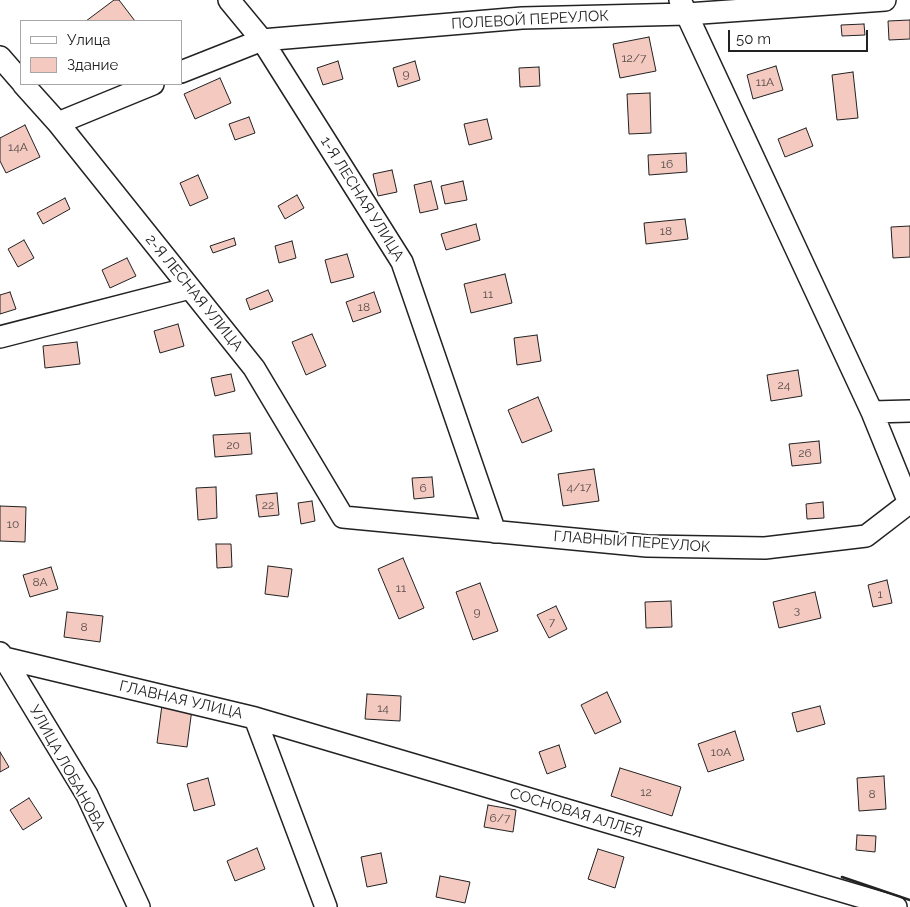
<!DOCTYPE html>
<html>
<head>
<meta charset="utf-8">
<style>
  body { margin:0 }
  #map { position:relative; width:910px; height:907px; overflow:hidden; background:#fff; font-family:Raleway,sans-serif }
  canvas { display:block }
  .legend { position:absolute; left:20px; top:20px; width:162px; height:65px; box-sizing:border-box; background:#fff; border:1px solid #a7a7a7; margin:0; padding:6px 9px; list-style:none; font-size:15px; color:#222 }
  .legend li { display:flex; align-items:center; gap:10px; height:25px }
  .legend b { width:25px; border:1px solid #a7a7a7 }
  .scale { position:absolute; left:728px; top:30px; width:140px; height:22px; box-sizing:border-box; border:2px solid #222; border-top:0; padding-left:6px; font-size:15px; line-height:18px; white-space:nowrap; color:#222; -webkit-text-stroke:4px #fff; paint-order:stroke }
</style>
</head>
<body>
<div id="map">
<canvas width="910" height="907"></canvas>
<ul class="legend">
<li><b style="height:6px;background:#fff"></b>Улица</li>
<li><b style="height:14px;background:#f3c9c0"></b>Здание</li>
</ul>
<div class="scale">50 m</div>
</div>
<script>
const ctx = document.querySelector('canvas').getContext('2d');
ctx.lineJoin = 'round';
function fill(path, color) { ctx.fillStyle = color; ctx.fill(path, 'evenodd'); }
const poly = rows => new Path2D(rows.map(r => 'M' + r).join(''));
function trace(path, color, width, dash) { ctx.strokeStyle = color; ctx.lineWidth = width; ctx.lineCap = dash ? 'butt' : 'round'; ctx.setLineDash(dash || []); ctx.stroke(path); }
function label(font, color, halo, rows, align = 'center') {
  ctx.font = font + ' Raleway,sans-serif'; ctx.lineWidth = 4; ctx.setLineDash([]); ctx.textBaseline = 'middle'; ctx.strokeStyle = halo; ctx.fillStyle = color; for (const [text, x, y, turn = 0] of rows) {
    ctx.save(); ctx.translate(x, y); ctx.rotate((+turn || 0) * Math.PI / 180); ctx.textAlign = isNaN(turn) ? turn : align; if (halo) ctx.strokeText(text, 0, 0); ctx.fillText(text, 0, 0); ctx.restore();
  }
}
const building = poly([
  [114,0,119,0,135,21,86,21,114,0],
  [910,20,910,39,889,40,888,21,910,20],
  [864,24,865,35,842,36,841,25,864,24],
  [649,37,656,71,620,78,613,44,649,37],
  [338,61,343,79,323,85,317,68,338,61],
  [415,61,420,80,398,87,393,68,415,61],
  [776,66,783,90,753,99,747,75,776,66],
  [539,67,540,86,520,87,519,68,539,67],
  [853,72,858,118,837,120,832,75,853,72],
  [220,78,231,103,195,119,184,94,220,78],
  [650,93,651,133,629,134,627,94,650,93],
  [249,117,255,133,235,140,229,124,249,117],
  [487,119,492,139,469,145,464,124,487,119],
  [25,125,40,157,6,173,0,161,0,138,25,125],
  [806,128,813,146,785,157,778,139,806,128],
  [686,153,687,172,649,175,648,155,686,153],
  [392,170,397,192,378,196,373,174,392,170],
  [198,175,208,198,190,206,180,183,198,175],
  [431,181,438,209,420,213,414,185,431,181],
  [463,181,467,200,445,204,441,186,463,181],
  [297,195,304,208,285,219,278,206,297,195],
  [65,198,70,209,43,224,37,213,65,198],
  [685,219,688,239,646,244,644,223,685,219],
  [476,224,480,240,446,250,441,234,476,224],
  [910,226,910,257,893,258,891,227,910,226],
  [234,238,236,245,213,253,210,246,234,238],
  [24,240,34,258,18,267,8,249,24,240],
  [292,241,296,258,279,263,275,246,292,241],
  [347,254,354,277,331,283,325,260,347,254],
  [127,258,136,276,110,288,102,270,127,258],
  [505,274,512,303,471,313,464,284,505,274],
  [268,290,273,301,250,310,246,299,268,290],
  [10,292,16,309,0,314,0,295,10,292],
  [374,292,381,312,353,322,346,302,374,292],
  [178,324,184,346,160,353,154,331,178,324],
  [312,334,326,366,306,375,292,342,312,334],
  [537,335,541,361,517,365,514,338,537,335],
  [77,342,80,364,45,368,43,346,77,342],
  [798,370,802,396,771,401,767,375,798,370],
  [231,374,235,391,215,396,211,378,231,374],
  [538,397,552,431,522,443,508,410,538,397],
  [250,433,252,454,215,457,213,435,250,433],
  [819,441,821,463,792,466,789,444,819,441],
  [594,469,599,501,563,506,558,474,594,469],
  [432,477,434,497,414,499,412,478,432,477],
  [216,487,217,518,198,520,196,488,216,487],
  [277,493,279,515,259,517,256,495,277,493],
  [312,501,315,521,301,524,298,503,312,501],
  [823,502,824,518,807,519,806,504,823,502],
  [0,506,26,507,25,542,0,541,0,506],
  [216,544,231,544,232,567,217,568,216,544],
  [403,558,424,608,399,619,378,569,403,558],
  [268,566,292,569,288,597,265,594,268,566],
  [51,567,58,589,30,597,23,575,51,567],
  [887,580,892,603,873,607,868,585,887,580],
  [480,583,498,631,473,640,456,592,480,583],
  [815,592,821,618,779,628,773,602,815,592],
  [671,601,672,627,646,628,645,602,671,601],
  [556,606,567,629,549,638,537,615,556,606],
  [67,612,103,616,100,642,64,637,67,612],
  [607,692,621,722,595,734,581,705,607,692],
  [367,694,401,696,400,721,365,719,367,694],
  [162,705,192,709,187,747,157,743,162,705],
  [820,706,825,724,797,732,792,713,820,706],
  [735,731,744,760,708,772,698,744,735,731],
  [559,745,566,767,547,774,539,752,559,745],
  [0,752,9,767,0,772,0,752],
  [620,768,681,787,672,816,611,796,620,768],
  [884,776,886,809,859,811,857,778,884,776],
  [208,778,215,805,194,811,187,784,208,778],
  [29,798,42,818,23,830,10,810,29,798],
  [488,805,516,810,513,832,484,827,488,805],
  [857,835,876,836,875,852,856,850,857,835],
  [257,848,265,869,235,881,227,861,257,848],
  [598,849,624,857,615,888,588,879,598,849],
  [381,853,387,883,367,887,361,857,381,853],
  [440,876,470,882,465,903,436,897,440,876]
]);
const minor = poly([
  [229,0,262,40,402,262,495,532],
  [0,57,21,81],
  [181,72,262,40,522,18,687,14,885,0],
  [23,84,58,123,254,368,343,517,647,546,765,548,866,536,909,503,872,412,680,0],
  [58,123,153,84],
  [0,337,190,288],
  [872,412,910,411],
  [0,653,4,658,255,718,326,907],
  [4,658,87,795,139,907],
  [255,718,896,907]
]);
const wall = poly([
  [842,877,910,900]
]);
const numberNames = [
  ["12/7",634,58],
  ["9",406,74],
  ["11А",765,82],
  ["14А",18,147],
  ["16",667,164],
  ["18",666,231],
  ["11",488,294],
  ["18",364,307],
  ["24",784,385],
  ["20",233,445],
  ["26",805,453],
  ["4/17",579,487],
  ["6",423,488],
  ["22",268,505],
  ["10",13,524],
  ["8А",40,582],
  ["11",401,588],
  ["1",880,594],
  ["3",797,610],
  ["9",477,612],
  ["7",552,622],
  ["8",84,627],
  ["14",383,708],
  ["10А",721,752],
  ["12",646,792],
  ["8",872,794],
  ["6/7",500,818]
];
const streetNames = [
  ["ПОЛЕВОЙ ПЕРЕУЛОК",530,20,-3],
  ["1-Я ЛЕСНАЯ УЛИЦА",362,199,58],
  ["2-Я ЛЕСНАЯ УЛИЦА",194,293,51],
  ["ГЛАВНЫЙ ПЕРЕУЛОК",632,542,4],
  ["ГЛАВНАЯ УЛИЦА",181,700,13],
  ["УЛИЦА ЛОБАНОВА",67,768,61],
  ["СОСНОВАЯ АЛЛЕЯ",576,813,17]
];
fill(building, '#f3c9c0');
trace(building, '#222', 1);
trace(minor, '#222', 24);
trace(minor, '#fff', 21);
trace(wall, '#222', 2.5);
label('12px', '#564c4a', null, numberNames);
label('15px', '#222', '#fff', streetNames);
</script>
</body>
</html>
